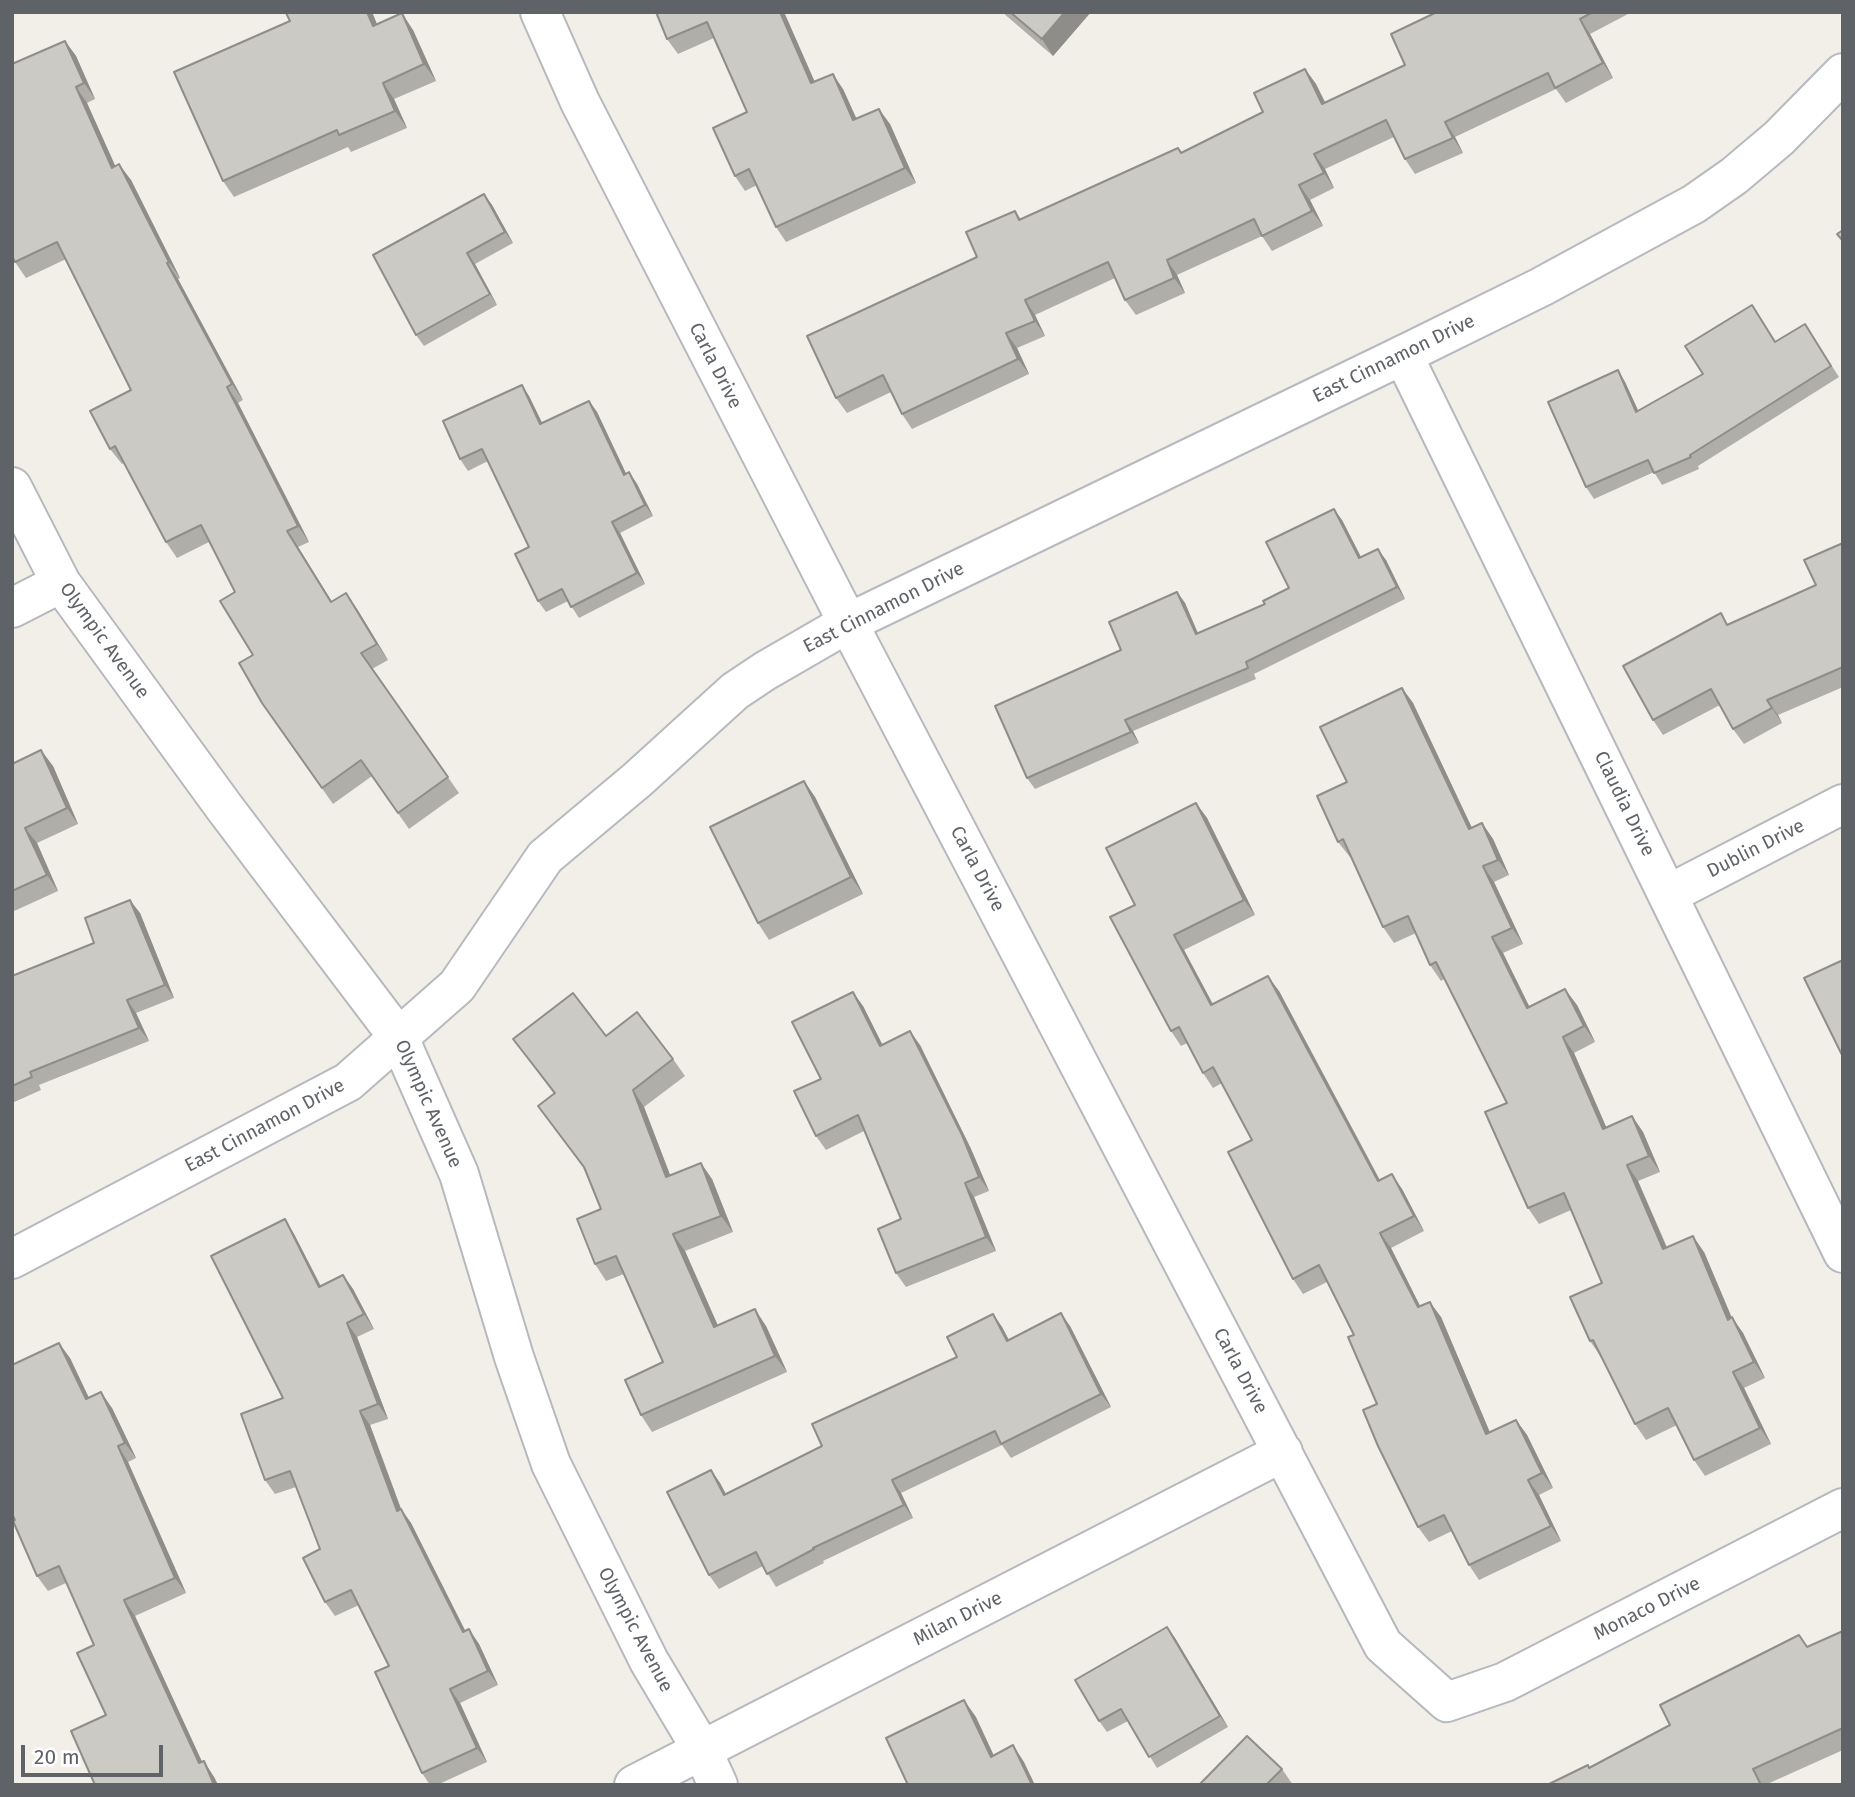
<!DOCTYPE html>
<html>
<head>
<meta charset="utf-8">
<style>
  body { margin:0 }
  #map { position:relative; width:1855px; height:1797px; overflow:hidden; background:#f1efe8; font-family:"Fira Sans",sans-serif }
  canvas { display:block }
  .frame { position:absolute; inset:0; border:14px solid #5f6368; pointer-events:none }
  .scale { position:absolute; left:21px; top:1745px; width:142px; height:32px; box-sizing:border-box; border:4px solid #5f6368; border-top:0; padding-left:9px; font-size:21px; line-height:24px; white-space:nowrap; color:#5f6368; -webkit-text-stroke:5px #fff; paint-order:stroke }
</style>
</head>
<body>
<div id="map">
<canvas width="1855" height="1797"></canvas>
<div class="frame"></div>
<div class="scale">20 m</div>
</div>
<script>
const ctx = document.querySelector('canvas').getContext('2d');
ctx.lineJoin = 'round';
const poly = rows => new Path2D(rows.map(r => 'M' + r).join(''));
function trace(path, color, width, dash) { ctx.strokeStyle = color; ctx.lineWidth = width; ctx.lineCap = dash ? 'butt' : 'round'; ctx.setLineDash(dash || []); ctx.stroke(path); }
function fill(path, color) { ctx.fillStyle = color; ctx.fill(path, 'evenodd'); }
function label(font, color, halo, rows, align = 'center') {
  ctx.font = font + ' "Fira Sans",sans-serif'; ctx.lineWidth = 6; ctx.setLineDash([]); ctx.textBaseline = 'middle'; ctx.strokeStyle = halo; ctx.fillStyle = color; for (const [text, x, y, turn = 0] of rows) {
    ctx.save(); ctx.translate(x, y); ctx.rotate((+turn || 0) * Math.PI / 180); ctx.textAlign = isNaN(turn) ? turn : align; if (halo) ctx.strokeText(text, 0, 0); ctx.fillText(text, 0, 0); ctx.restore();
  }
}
const street = poly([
  [540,12,580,102,848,623,1383,1645,1447,1702,1505,1682,1843,1508],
  [1403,355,1843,1253],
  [12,487,61,583,224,807,399,1038,459,1174,514,1357,551,1464,649,1661,702,1750,718,1785],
  [12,608,61,583],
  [1669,894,1843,804],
  [634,1785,1283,1452]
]);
const secondary = poly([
  [12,1259,348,1082,457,986,545,857,637,780,735,691,765,671,848,623,1403,355,1541,287,1694,204,1734,176,1779,138,1843,73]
]);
const wall = poly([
  [288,12,372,12,377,24,413,30,436,81,394,99,407,128,351,152,348,147,234,197,223,181,290,21],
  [656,12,784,12,815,82,843,89,856,119,890,124,916,183,786,242,776,227,757,185,745,191,735,176,747,112,714,38,678,54,667,39],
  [1002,12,1091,12,1053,56],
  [1437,12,1627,12,1628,14,1590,34,1613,78,1566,103,1556,89,1455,137,1463,153,1415,174,1405,159,1394,137,1325,169,1334,188,1310,200,1323,226,1272,251,1262,236,1177,275,1185,293,1136,315,1125,300,1115,278,1035,315,1045,336,1017,348,1029,374,912,429,902,414,891,392,847,413,836,398,977,257,1015,211,1021,219,1178,148,1182,152,1263,112,1305,69,1316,84,1325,102,1405,65],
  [65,41,76,56,95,99,87,103,115,166,131,180,180,278,178,279,243,400,238,403,309,542,298,547,332,602,357,609,388,660,372,669,459,793,409,829,372,776,333,804,262,703,253,655,235,592,209,542,177,558,166,542,124,463,122,464,110,449,131,390,66,259,26,278,15,262],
  [484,194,492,205,513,243,475,264,497,305,424,346,416,335],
  [1752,305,1776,342,1805,324,1839,377,1698,466,1699,469,1662,485,1654,472,1594,499,1586,487,1618,370,1625,382,1638,411,1703,374],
  [529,396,542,423,589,401,597,412,626,474,629,472,637,484,653,516,620,533,645,584,579,618,568,601,546,612,538,601,529,547,488,461,468,471,460,459],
  [1342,520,1361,557,1386,560,1405,599,1254,674,1256,679,1133,731,1139,743,1035,789,1027,778,1177,592,1185,603,1198,633,1265,604,1289,588],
  [1843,543,1843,687,1778,715,1782,723,1744,744,1733,729,1720,705,1663,735,1653,720,1728,624,1816,585],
  [1402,688,1413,703,1472,828,1482,823,1493,839,1509,875,1494,882,1523,944,1503,953,1529,1007,1577,1005,1595,1042,1574,1053,1606,1127,1632,1116,1643,1132,1660,1172,1638,1181,1667,1247,1704,1252,1732,1318,1743,1333,1765,1378,1744,1388,1771,1444,1705,1476,1694,1460,1677,1425,1646,1440,1635,1424,1601,1357,1590,1341,1602,1283,1571,1210,1539,1224,1528,1208,1507,1103,1444,979,1441,981,1430,965,1416,933,1394,943,1383,927,1351,857,1350,857,1338,842,1347,782],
  [12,764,53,766,78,824,37,843,58,891,12,912],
  [804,781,815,797,863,894,769,940,758,923],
  [1196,803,1207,818,1255,915,1184,950,1213,1004,1279,991,1380,1180,1402,1189,1424,1231,1391,1248,1420,1306,1441,1317,1490,1433,1516,1420,1527,1435,1553,1488,1539,1495,1561,1541,1479,1580,1469,1565,1452,1531,1429,1542,1418,1527,1354,1335,1327,1282,1303,1294,1293,1279,1252,1140,1222,1083,1213,1088,1203,1073,1187,1043,1181,1046,1171,1031,1135,905],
  [140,913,174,998,136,1013,149,1041,39,1085,41,1090,12,1103,12,976,94,943],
  [863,1006,882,1044,920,1045,971,1149,989,1191,974,1197,996,1251,906,1287,896,1273,901,1219,864,1131,826,1150,816,1136,821,1079],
  [606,1036,673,1059,685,1076,644,1107,670,1175,712,1179,733,1232,685,1251,718,1326,766,1326,787,1372,652,1432,641,1415,663,1362,624,1274,606,1281,595,1264,601,1209,585,1170,538,1106,554,1094,513,1039],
  [285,1219,294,1234,321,1286,343,1275,353,1289,374,1329,357,1337,388,1419,370,1425,401,1509,411,1523,465,1631,479,1644,498,1685,460,1703,487,1762,437,1785,430,1785,422,1773,389,1666,359,1605,335,1616,325,1602,320,1549,296,1487,275,1494,265,1480,283,1398],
  [993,1314,1002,1327,1009,1340,1070,1326,1111,1407,1011,1458,1002,1445,901,1493,913,1518,823,1561,824,1563,776,1587,763,1566,719,1589,709,1575,711,1470,720,1483,726,1494,822,1446,957,1357],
  [70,1358,89,1398,112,1408,136,1458,128,1462,186,1593,135,1616,202,1762,214,1777,218,1785,95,1785,106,1715,94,1645,66,1583,48,1591,37,1576,15,1520],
  [1167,1627,1175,1638,1228,1727,1157,1768,1128,1721,1107,1732,1099,1721],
  [1843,1631,1843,1750,1765,1785,1547,1785,1588,1765,1590,1768,1670,1725,1807,1647],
  [1282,1769,1293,1785,1199,1785]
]);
const shadedWall = poly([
  [367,12,372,12,384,42,373,26],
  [780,12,784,12,822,99,811,83],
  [1065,12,1091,12,1053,56,1042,39],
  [402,13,413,30,436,81,424,64],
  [1580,19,1590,34,1613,78,1603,63],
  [65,41,76,56,95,99,84,83],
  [1305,69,1316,84,1333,119,1322,104],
  [833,74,843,89,864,135,853,120],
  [383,83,394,99,407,128,395,111],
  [76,87,87,103,123,183,112,168],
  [879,109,890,124,916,183,905,168],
  [1445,122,1455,137,1463,153,1453,138],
  [1314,154,1325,169,1334,188,1324,173],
  [119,164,131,180,180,278,169,262],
  [1299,185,1310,200,1323,226,1312,211],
  [484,194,492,205,513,243,505,232],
  [467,253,475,264,497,305,490,294],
  [1167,260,1177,275,1185,293,1174,278],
  [167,263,178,279,243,400,232,384],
  [1025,300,1035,315,1045,336,1035,321],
  [1006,333,1017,348,1029,374,1018,359],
  [1618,370,1625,382,1644,423,1636,412],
  [522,385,529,396,548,435,540,424],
  [227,387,238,403,309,542,298,526],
  [589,401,597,412,632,486,624,475],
  [629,472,637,484,653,516,645,505],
  [1334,509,1342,520,1367,569,1359,558],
  [612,522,620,533,645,584,637,573],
  [287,531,298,547,342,618,331,602],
  [1378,549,1386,560,1405,599,1397,587],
  [1177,592,1185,603,1203,646,1196,634],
  [346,593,357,609,388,660,377,644],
  [1402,688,1413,703,1480,845,1469,829],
  [1767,700,1778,715,1782,723,1772,708],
  [1125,720,1133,731,1139,743,1131,732],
  [41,750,53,766,78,824,67,808],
  [804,781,815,797,863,894,851,877],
  [1196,803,1207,818,1255,915,1244,900],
  [1482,823,1493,839,1509,875,1498,860],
  [25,828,37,843,58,891,47,875],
  [1483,866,1494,882,1523,944,1512,928],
  [130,900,140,913,174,998,165,985],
  [1174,935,1184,950,1221,1020,1211,1005],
  [1492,937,1503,953,1538,1024,1527,1008],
  [1268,976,1279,991,1388,1196,1378,1181],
  [1565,989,1577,1005,1595,1042,1584,1026],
  [853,992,863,1006,890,1060,880,1046],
  [127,1000,136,1013,149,1041,139,1028],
  [910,1031,920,1045,971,1149,989,1191,979,1177],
  [1563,1037,1574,1053,1614,1145,1603,1129],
  [633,1090,644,1107,677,1193,666,1177],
  [1632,1116,1643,1132,1660,1172,1649,1156],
  [701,1163,712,1179,733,1232,721,1216],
  [1627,1165,1638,1181,1674,1265,1663,1249],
  [1392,1174,1402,1189,1424,1231,1414,1216],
  [965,1183,974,1197,996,1251,986,1237],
  [285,1219,294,1234,328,1301,319,1287],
  [1380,1233,1391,1248,1428,1322,1418,1307],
  [673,1234,685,1251,726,1344,714,1327],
  [1693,1236,1704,1252,1739,1335,1728,1320],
  [343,1275,353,1289,374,1329,364,1314],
  [1430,1302,1441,1317,1497,1449,1486,1434],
  [755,1309,766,1326,787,1372,775,1356],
  [1061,1313,1070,1326,1111,1407,1101,1394],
  [993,1314,1002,1327,1016,1354,1007,1341],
  [1732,1317,1743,1333,1765,1378,1754,1362],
  [347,1323,357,1337,388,1419,378,1404],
  [59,1343,70,1358,97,1415,86,1399],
  [1733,1372,1744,1388,1771,1444,1760,1428],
  [101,1392,112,1408,136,1458,125,1443],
  [360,1411,370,1425,401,1509,411,1523,473,1646,463,1632,397,1511],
  [1516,1420,1527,1435,1553,1488,1542,1473],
  [118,1446,128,1462,186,1593,175,1578],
  [711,1470,720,1483,733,1508,724,1495],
  [892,1480,901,1493,913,1518,904,1505],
  [1528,1480,1539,1495,1561,1541,1551,1526],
  [124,1600,135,1616,210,1779,199,1763],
  [1167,1627,1175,1638,1228,1727,1220,1716],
  [469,1629,479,1644,498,1685,488,1671],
  [450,1689,460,1703,487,1762,477,1748],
  [964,1700,976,1717,1002,1773,991,1757],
  [1013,1745,1024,1762,1035,1785,1032,1785],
  [204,1761,214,1777,218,1785,214,1785]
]);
const building = poly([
  [288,12,367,12,373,26,402,13,424,64,383,83,395,111,339,135,337,130,223,181,174,72,290,21,286,13,288,12],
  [656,12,780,12,811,83,833,74,853,120,879,109,905,168,776,227,749,169,735,176,713,128,747,112,707,22,667,39,656,12],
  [1010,12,1065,12,1042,39,1010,12],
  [1437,12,1593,12,1580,19,1603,63,1555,88,1548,73,1445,122,1453,138,1405,159,1386,120,1314,154,1324,173,1299,185,1312,211,1262,236,1254,219,1167,260,1174,278,1125,300,1108,262,1025,300,1035,321,1006,333,1018,359,902,414,883,375,836,398,807,336,977,257,966,232,1015,211,1019,220,1178,148,1181,153,1263,112,1254,93,1305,69,1322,104,1405,65,1391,34,1437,12],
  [65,41,84,83,76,87,112,168,119,164,169,262,167,263,232,384,227,387,298,526,287,531,331,602,346,593,377,644,361,653,448,777,398,813,361,760,322,788,262,703,239,663,253,655,220,601,235,592,201,525,166,542,115,446,110,449,90,411,131,390,57,242,15,262,12,256,12,64,65,41],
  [484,194,505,232,467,253,490,294,416,335,373,255,484,194],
  [1843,230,1843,241,1837,234,1843,230],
  [1752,305,1775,342,1805,324,1831,366,1690,455,1691,457,1654,473,1648,460,1586,487,1548,402,1618,370,1636,412,1703,374,1685,346,1752,305],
  [522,385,540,424,589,401,624,475,629,472,645,505,612,522,637,573,571,607,562,589,538,601,515,554,529,547,482,449,460,459,443,421,522,385],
  [1334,509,1359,558,1378,549,1397,587,1246,662,1248,668,1125,720,1131,732,1027,778,995,706,1121,650,1109,622,1177,592,1196,634,1265,604,1263,601,1289,588,1266,542,1334,509],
  [1843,543,1843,667,1767,700,1772,708,1733,729,1711,689,1653,720,1623,666,1721,613,1727,625,1816,585,1804,560,1843,543],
  [1402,688,1469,829,1482,823,1498,860,1483,866,1512,928,1492,937,1527,1008,1565,989,1584,1026,1563,1037,1603,1129,1632,1116,1649,1156,1627,1165,1663,1249,1693,1236,1728,1320,1732,1317,1754,1362,1733,1372,1760,1428,1694,1460,1668,1408,1635,1424,1593,1340,1590,1341,1570,1297,1602,1283,1564,1193,1528,1208,1485,1112,1507,1103,1436,962,1430,965,1408,916,1383,927,1343,839,1338,842,1317,796,1347,782,1320,727,1402,688],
  [41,750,67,808,25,828,47,875,12,891,12,764,41,750],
  [804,781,851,877,758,923,710,827,804,781],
  [1196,803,1244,900,1174,935,1211,1005,1268,976,1378,1181,1392,1174,1414,1216,1380,1233,1418,1307,1430,1302,1486,1434,1516,1420,1542,1473,1528,1480,1551,1526,1469,1565,1444,1515,1418,1527,1378,1446,1363,1410,1377,1404,1348,1337,1354,1335,1319,1265,1293,1279,1228,1152,1252,1140,1213,1067,1203,1073,1179,1027,1171,1031,1110,917,1135,905,1106,848,1196,803],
  [130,900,165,985,127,1000,139,1028,30,1072,32,1077,12,1086,12,976,94,943,85,918,130,900],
  [1843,960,1843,1057,1804,978,1843,960],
  [853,992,880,1046,910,1031,962,1135,979,1177,965,1183,986,1237,896,1273,878,1229,901,1219,858,1115,816,1136,794,1091,821,1079,792,1022,853,992],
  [573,993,606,1036,637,1012,673,1059,633,1090,666,1177,701,1163,721,1216,673,1234,714,1327,755,1309,775,1356,641,1415,625,1380,663,1362,616,1256,595,1264,577,1219,601,1209,584,1167,538,1106,555,1093,513,1039,573,993],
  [285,1219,319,1287,343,1275,364,1314,347,1323,378,1404,360,1411,397,1511,401,1509,463,1632,469,1629,488,1671,450,1689,477,1748,422,1773,375,1672,389,1666,351,1590,325,1602,303,1558,320,1549,290,1471,265,1480,241,1414,283,1398,211,1256,285,1219],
  [1061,1313,1101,1394,1001,1444,995,1431,892,1480,904,1505,813,1548,814,1549,767,1574,756,1552,709,1575,667,1492,711,1470,724,1495,822,1446,812,1424,957,1357,947,1337,993,1314,1007,1341,1061,1313],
  [59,1343,86,1399,101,1392,125,1443,118,1446,175,1578,124,1600,199,1763,204,1761,214,1785,95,1785,71,1731,106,1715,77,1653,94,1645,59,1566,37,1576,13,1521,15,1520,12,1514,12,1365,59,1343],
  [1167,1627,1220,1716,1149,1757,1121,1709,1099,1721,1075,1680,1167,1627],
  [1843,1631,1843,1728,1753,1769,1760,1783,1757,1785,1547,1785,1588,1765,1589,1768,1670,1725,1660,1705,1799,1635,1807,1647,1843,1631],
  [964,1700,991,1757,1013,1745,1032,1785,908,1785,886,1738,964,1700],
  [1247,1736,1282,1769,1266,1785,1199,1785,1247,1736]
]);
const streetNames = [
  ["East Cinnamon Drive",1394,359,-26],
  ["Carla Drive",715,366,63],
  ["East Cinnamon Drive",884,608,-27],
  ["Olympic Avenue",104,641,54],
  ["Claudia Drive",1624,804,64],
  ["Dublin Drive",1756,849,-27],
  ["Carla Drive",977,869,62],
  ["Olympic Avenue",428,1104,66],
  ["East Cinnamon Drive",265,1126,-28],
  ["Carla Drive",1240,1371,62],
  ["Monaco Drive",1647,1609,-27],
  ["Milan Drive",958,1619,-27],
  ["Olympic Avenue",635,1630,62]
];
trace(street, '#b5b8bc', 42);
trace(secondary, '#b6babf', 42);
trace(street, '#fff', 38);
trace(secondary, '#fff', 38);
fill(wall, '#afaea9');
fill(shadedWall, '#8f8d8a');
fill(building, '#cccac5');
trace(building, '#8f8d8a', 2);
label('19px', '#5f6368', '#fff', streetNames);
</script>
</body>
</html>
